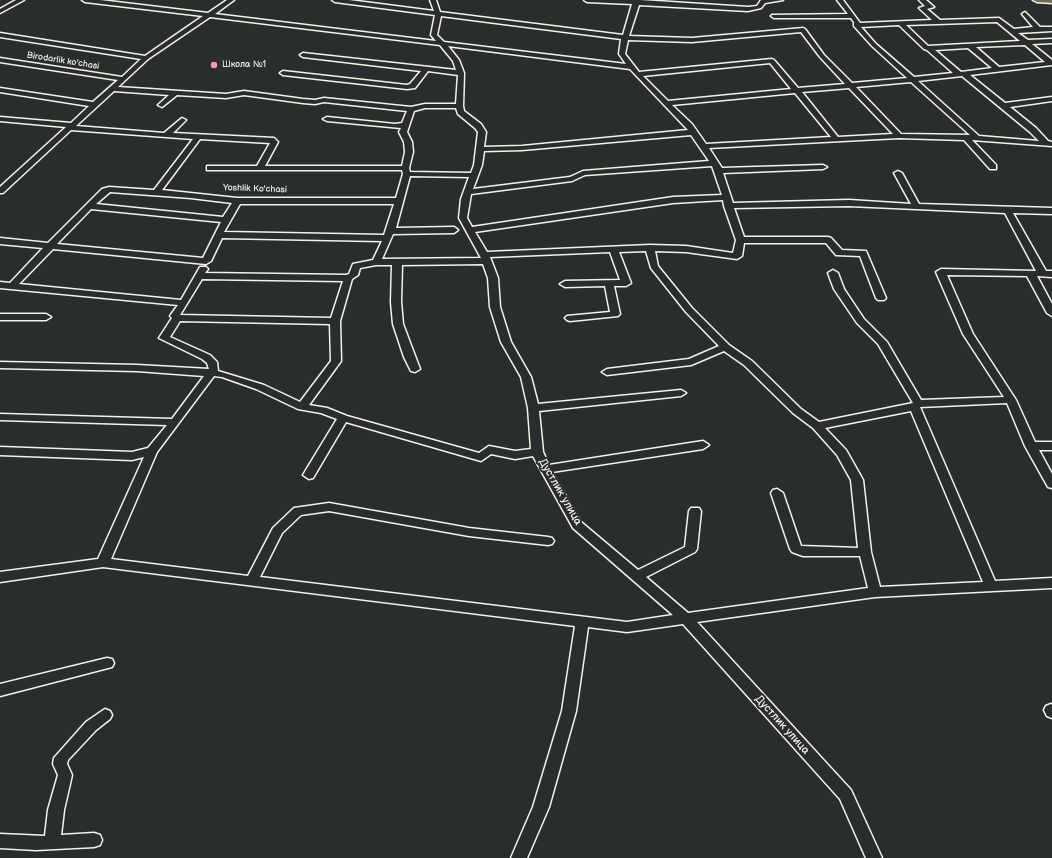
<!DOCTYPE html>
<html>
<head>
<meta charset="utf-8">
<style>
  body { margin:0 }
  canvas { display:block; background:#2a2d2e }
</style>
</head>
<body>
<canvas width="1052" height="858"></canvas>
<script>
const ctx = document.querySelector('canvas').getContext('2d');
ctx.lineJoin = 'round';
const poly = rows => new Path2D(rows.map(r => 'M' + r).join(''));
function trace(path, color, width, dash) { ctx.strokeStyle = color; ctx.lineWidth = width; ctx.lineCap = dash ? 'butt' : 'round'; ctx.setLineDash(dash || []); ctx.stroke(path); }
function fill(path, color) { ctx.fillStyle = color; ctx.fill(path, 'evenodd'); }
function label(font, color, halo, rows, align = 'center') {
  ctx.font = font + ' "Balsamiq Sans",sans-serif'; ctx.lineWidth = 4; ctx.setLineDash([]); ctx.textBaseline = 'middle'; ctx.strokeStyle = halo; ctx.fillStyle = color; for (const [text, x, y, turn = 0] of rows) {
    ctx.save(); ctx.translate(x, y); ctx.rotate((+turn || 0) * Math.PI / 180); ctx.textAlign = isNaN(turn) ? turn : align; if (halo) ctx.strokeText(text, 0, 0); ctx.fillText(text, 0, 0); ctx.restore();
  }
}
const minor = poly([
  [16,0,24,0,0,13,0,9,16,0],
  [82,0,100,0,208,13,227,0,234,0,215,14,436,41,431,35,435,15,335,2,332,0,349,0,434,11,430,0,436,0,440,12,623,35,632,4,587,2,584,0,640,0,748,7,757,6,761,0,783,0,765,3,761,8,748,11,639,5,629,36,692,38,803,28,805,29,824,55,852,83,907,78,872,46,854,26,854,22,851,18,774,18,771,16,772,15,848,14,837,0,843,0,860,23,932,20,919,8,925,6,919,0,926,0,934,7,927,9,940,20,999,18,1014,29,1033,27,1022,14,1025,12,1040,27,1052,27,1052,31,1018,33,1028,40,1052,39,1052,43,1032,44,1052,60,1052,65,970,75,1005,103,1052,97,1052,101,1010,107,1036,128,1048,141,1052,142,1052,146,972,140,996,165,996,169,990,169,964,140,899,138,709,148,722,168,823,165,827,167,823,169,723,173,733,203,849,200,911,204,894,173,898,171,902,173,919,204,1052,208,1052,214,1013,213,1046,271,1052,271,1052,277,1037,276,1052,304,1052,316,1047,313,1027,276,947,275,973,334,1016,400,1035,442,1052,442,1052,450,1039,450,1052,474,1052,488,1048,487,1025,446,1007,403,920,407,995,581,1052,578,1052,588,875,597,697,622,851,790,882,858,866,858,840,799,683,624,627,632,588,627,576,711,549,807,527,858,511,858,533,807,562,711,575,626,103,567,0,582,0,572,98,559,144,457,132,460,0,455,0,447,132,452,148,448,167,425,0,420,0,414,172,419,204,376,137,371,0,368,0,362,137,365,209,369,207,363,202,359,159,338,172,318,170,316,178,305,0,288,0,282,10,283,43,248,0,244,0,238,48,243,102,189,109,187,154,190,193,139,71,130,3,193,0,193,0,187,66,127,0,121,0,117,71,123,89,106,0,92,0,88,93,102,118,80,0,62,0,58,122,77,141,59,0,37,0,33,145,56,203,16,85,2,82,0],
  [441,16,621,39,619,54,626,64,444,42,437,35,441,16],
  [210,17,440,45,453,61,456,70,303,53,300,55,303,57,421,71,410,84,407,85,283,71,280,73,283,75,407,89,415,88,428,71,458,75,456,104,425,104,411,107,324,98,315,100,303,99,244,91,226,94,118,87,148,59,210,17],
  [997,22,1020,41,928,46,906,25,997,22],
  [899,25,924,49,927,50,953,73,914,77,876,44,861,27,899,25],
  [801,32,820,57,845,84,798,88,774,60,772,59,639,72,625,54,628,40,692,42,801,32],
  [1025,45,1045,62,999,67,976,47,1025,45],
  [448,46,630,69,688,130,522,146,484,147,486,132,481,124,464,111,463,106,464,73,459,60,448,46],
  [968,48,992,68,961,72,935,50,968,48],
  [770,63,791,89,668,101,643,76,770,63],
  [962,76,1030,132,1039,141,979,136,918,81,962,76],
  [911,82,970,135,901,134,856,87,911,82],
  [849,88,893,134,838,137,802,92,849,88],
  [114,91,169,95,158,105,162,107,177,95,226,98,244,95,303,103,315,104,324,102,407,111,402,123,395,124,327,117,323,119,327,121,401,128,399,132,404,142,405,152,402,166,265,166,278,142,274,138,173,133,186,120,182,118,164,133,76,126,114,91],
  [795,93,831,137,706,144,692,124,672,105,795,93],
  [425,108,456,108,458,114,475,128,478,132,474,165,471,173,410,172,409,168,413,152,412,142,407,132,414,111,425,108],
  [691,135,709,161,583,171,570,177,473,189,482,165,484,151,522,150,691,135],
  [200,139,270,143,257,166,207,166,207,170,402,170,403,174,396,198,237,198,162,190,200,139],
  [712,166,722,195,673,197,472,227,467,218,471,194,572,181,585,175,712,166],
  [410,176,469,177,461,199,459,218,481,258,382,259,393,234,454,233,458,230,454,227,396,228,410,176],
  [110,192,191,198,232,203,223,217,96,204,110,192],
  [723,200,724,206,736,240,733,253,686,246,650,245,487,252,475,232,673,203,723,200],
  [240,204,394,204,384,235,224,232,240,204],
  [849,206,1005,213,1036,271,941,269,936,272,963,334,1004,397,921,400,887,342,864,319,844,289,838,273,833,270,828,273,834,289,857,323,878,344,913,403,819,422,801,409,752,361,729,345,692,308,658,266,655,251,686,252,737,259,742,256,744,243,826,243,836,255,860,256,876,298,878,300,884,300,886,298,866,251,842,250,831,238,828,237,744,237,734,208,849,206],
  [91,209,221,222,203,258,57,244,91,209],
  [222,238,382,241,373,260,353,264,349,274,346,275,205,273,208,269,206,267,200,267,181,300,19,284,53,249,206,264,211,261,222,238],
  [646,251,651,268,686,312,719,346,689,359,607,369,602,372,607,375,691,365,724,351,744,365,793,413,813,428,837,455,851,480,858,548,801,546,783,493,777,489,773,490,771,493,790,549,792,552,803,556,860,556,868,588,688,613,646,577,695,552,697,549,701,511,699,508,691,508,689,511,685,547,638,570,581,522,552,472,703,449,709,445,703,441,549,465,543,452,539,411,681,396,686,393,681,390,538,404,531,377,511,342,500,307,498,278,490,257,610,252,620,280,565,281,560,284,565,287,605,286,610,312,567,316,565,318,567,320,570,321,618,316,620,314,614,286,626,286,631,283,619,252,646,251],
  [483,264,488,278,490,307,501,342,521,377,528,408,531,449,515,451,489,446,479,453,347,416,327,408,309,405,341,361,340,321,352,279,358,275,360,268,376,265,392,265,391,302,393,324,404,357,411,371,415,372,420,369,403,324,401,302,402,265,483,264],
  [202,279,343,281,331,318,180,315,202,279],
  [180,321,330,324,331,361,300,402,264,385,218,371,217,362,210,355,170,337,180,321],
  [214,376,222,377,256,389,298,409,321,413,337,419,303,475,309,479,313,478,346,422,481,461,491,454,515,459,533,456,573,528,673,615,627,622,260,577,282,533,301,515,329,511,469,536,548,545,552,544,554,541,552,538,548,537,469,528,329,503,294,508,273,528,248,576,111,559,157,452,214,376],
  [911,411,983,582,880,587,871,552,863,480,846,450,825,428,911,411],
  [0,314,46,314,51,317,46,320,0,320,0,314],
  [107,658,112,659,114,663,112,667,0,696,0,684,107,658],
  [1051,704,1052,705,1052,718,1047,716,1044,710,1046,706,1051,704],
  [105,709,110,711,112,715,110,719,96,730,68,760,67,764,72,775,64,810,61,835,94,833,100,835,102,840,100,845,94,847,36,850,0,848,0,834,45,836,48,810,58,775,53,764,54,758,86,722,105,709]
]);
const major = poly([
  [1033,0,1052,0,1052,3,1037,2,1033,0]
]);
const markers = [
  [214,65,4,"#ff9aa2"]
];
const farStreetnames = [
  ["Birodarlik ko'chasi",63,61,9],
  ["Yoshlik Ko'chasi",255,189,2]
];
const farPoinames = [
  ["Школа №1",222,65]
];
const streetNames = [
  ["Дустлик улица",560,492,60],
  ["Дустлик улица",782,725,48]
];
trace(minor, '#f4f1e8', 3);
trace(major, '#f4f1e8', 3);
fill(minor, '#2a2d2e');
fill(major, '#736b52');
for (const [x, y, r, color] of markers) { const dot = new Path2D(); dot.arc(x, y, r, 0, 2 * Math.PI); ctx.fillStyle = color; ctx.fill(dot); trace(dot, '#2a2d2e', 1.5); }
label('9px', '#f4f1e8', '#2a2d2e', farStreetnames);
label('9px', '#f4f1e8', '#2a2d2e', farPoinames, 'left');
label('11px', '#f4f1e8', '#2a2d2e', streetNames);
</script>
</body>
</html>
